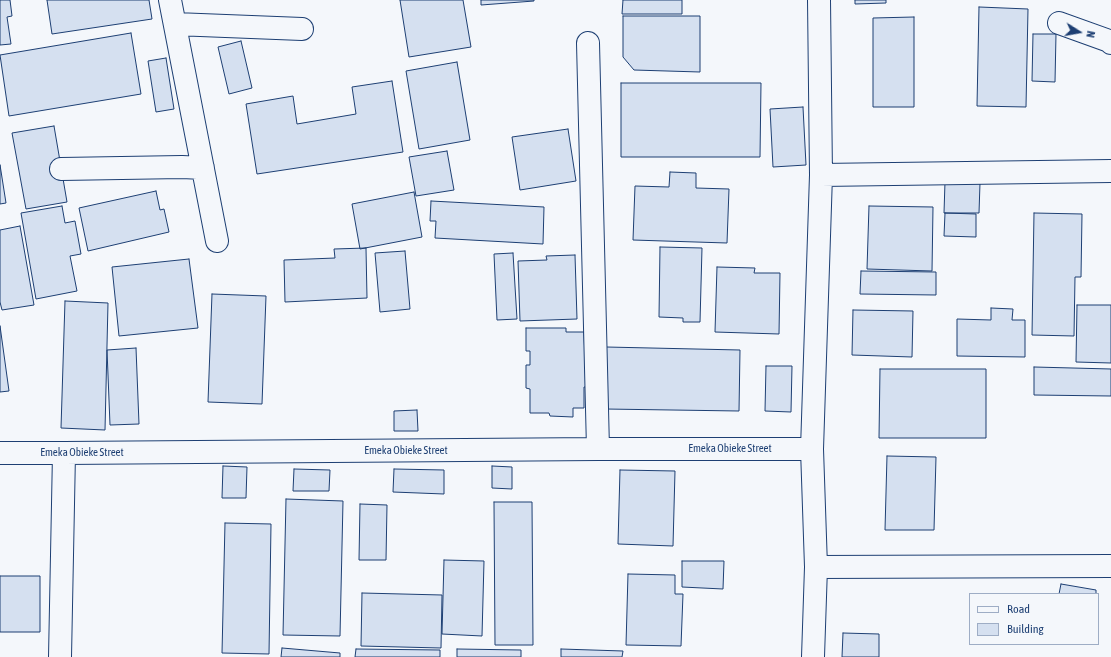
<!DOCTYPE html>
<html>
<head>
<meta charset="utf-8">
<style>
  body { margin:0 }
  #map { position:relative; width:1111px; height:657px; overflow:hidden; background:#f4f7fb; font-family:"Asap Condensed",sans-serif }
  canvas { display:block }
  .legend { position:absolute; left:969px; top:593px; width:130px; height:52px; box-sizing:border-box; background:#f4f7fb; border:1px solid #9eadc5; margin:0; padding:5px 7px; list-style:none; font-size:12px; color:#1d3f73 }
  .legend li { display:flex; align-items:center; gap:8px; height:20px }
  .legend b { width:20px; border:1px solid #9eadc5 }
  .north { position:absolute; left:1059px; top:12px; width:40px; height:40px; -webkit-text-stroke:3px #f4f7fb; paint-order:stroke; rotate:101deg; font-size:11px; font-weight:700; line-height:16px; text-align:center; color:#1d3f73 }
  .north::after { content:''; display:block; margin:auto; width:14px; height:18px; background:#1d3f73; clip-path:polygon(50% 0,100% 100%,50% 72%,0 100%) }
</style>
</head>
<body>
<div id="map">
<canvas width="1111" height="657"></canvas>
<ul class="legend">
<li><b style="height:5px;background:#f4f7fb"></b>Road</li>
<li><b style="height:11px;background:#d5e0f0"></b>Building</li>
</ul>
<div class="north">N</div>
</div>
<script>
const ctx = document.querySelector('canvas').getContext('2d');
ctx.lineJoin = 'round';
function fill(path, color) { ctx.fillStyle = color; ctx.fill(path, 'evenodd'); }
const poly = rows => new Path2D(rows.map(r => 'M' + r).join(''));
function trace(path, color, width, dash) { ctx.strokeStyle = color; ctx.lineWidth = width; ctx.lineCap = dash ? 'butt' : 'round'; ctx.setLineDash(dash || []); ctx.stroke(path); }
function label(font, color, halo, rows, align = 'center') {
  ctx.font = font + ' "Asap Condensed",sans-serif'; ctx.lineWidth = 3; ctx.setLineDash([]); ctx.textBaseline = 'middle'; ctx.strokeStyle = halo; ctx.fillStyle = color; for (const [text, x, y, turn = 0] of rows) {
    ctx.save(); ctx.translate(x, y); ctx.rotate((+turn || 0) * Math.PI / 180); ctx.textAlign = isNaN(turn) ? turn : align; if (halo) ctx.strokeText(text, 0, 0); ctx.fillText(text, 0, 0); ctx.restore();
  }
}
const building = poly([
  [0,0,10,0,12,16,7,17,11,44,0,45,0,0],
  [47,0,149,0,152,19,52,34,47,0],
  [400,0,463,0,471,47,409,57,400,0],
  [481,0,534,0,534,1,481,5,481,0],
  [623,0,682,0,682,14,622,14,623,0],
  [855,0,886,0,886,3,855,4,855,0],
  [979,7,1028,9,1026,107,977,106,979,7],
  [623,16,700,16,700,72,634,70,623,57,623,16],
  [914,17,914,107,873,107,873,18,914,17],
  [131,33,141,94,9,116,0,55,131,33],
  [1033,34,1056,34,1055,82,1032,81,1033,34],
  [241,41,252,88,229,94,218,47,241,41],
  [166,58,174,109,156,112,148,61,166,58],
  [457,62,470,140,419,149,406,71,457,62],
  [392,81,403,152,257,174,246,104,293,96,297,124,356,114,352,87,392,81],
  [621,83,761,83,760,157,621,157,621,83],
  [803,107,806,165,773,167,770,109,803,107],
  [54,126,67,202,26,209,12,133,54,126],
  [568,129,576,181,520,190,512,137,568,129],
  [447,151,454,190,416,196,409,157,447,151],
  [0,165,6,203,0,204,0,165],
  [670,172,696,173,696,188,729,189,727,243,633,240,635,186,669,187,670,172],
  [945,182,980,183,979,213,944,213,945,182],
  [156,191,160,210,164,209,169,232,88,251,79,208,156,191],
  [414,192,422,237,360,249,352,204,414,192],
  [431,201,544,207,543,244,435,238,436,221,430,221,431,201],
  [62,206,65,223,75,221,81,254,70,256,77,291,36,299,21,213,62,206],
  [869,206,933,207,932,271,867,269,869,206],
  [945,213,976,214,976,237,944,236,945,213],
  [1034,213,1082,214,1081,277,1075,277,1074,336,1032,335,1034,213],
  [20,226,34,305,2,310,0,302,0,230,20,226],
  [660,247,702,248,700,322,683,322,683,318,659,317,660,247],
  [366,248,367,298,285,302,284,260,335,258,334,249,366,248],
  [405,251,410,309,380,312,375,253,405,251],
  [513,253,517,319,497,320,494,254,513,253],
  [575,255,577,319,520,321,518,261,547,260,546,256,575,255],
  [189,259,198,328,119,336,112,267,189,259],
  [717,267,755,268,754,273,780,273,779,334,715,332,717,267],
  [861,271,936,272,936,295,860,294,861,271],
  [212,294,266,296,262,404,208,402,212,294],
  [65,301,108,303,105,430,61,428,65,301],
  [1077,305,1111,305,1111,363,1076,362,1077,305],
  [991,308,1013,309,1012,320,1025,320,1025,357,957,356,957,319,991,320,991,308],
  [853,310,913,311,912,357,852,355,853,310],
  [0,326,9,391,0,392,0,326],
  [526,328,566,328,566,332,584,332,585,359,590,359,589,387,584,387,584,408,573,408,573,417,550,416,549,413,530,413,530,389,526,388,526,365,530,365,530,351,526,351,526,328],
  [606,347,740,350,739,411,605,409,606,347],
  [136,348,139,424,110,425,107,350,136,348],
  [766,366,792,366,791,412,765,411,766,366],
  [1034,367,1111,369,1111,396,1034,395,1034,367],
  [880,369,986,369,986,438,879,438,880,369],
  [417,410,418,431,394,431,394,411,417,410],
  [887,456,936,457,934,530,885,530,887,456],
  [223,466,247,467,246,498,222,498,223,466],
  [492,466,512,467,512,489,492,488,492,466],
  [294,469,330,470,329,491,293,491,294,469],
  [394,469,444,470,444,494,393,492,394,469],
  [620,470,675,471,673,546,618,544,620,470],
  [286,499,343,501,340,636,283,635,286,499],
  [494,502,532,502,533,645,495,645,494,502],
  [360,504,387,505,386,560,359,560,360,504],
  [225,523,271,524,269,654,222,653,225,523],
  [444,560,484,561,482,636,442,634,444,560],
  [682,561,724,561,723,589,682,587,682,561],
  [628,574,675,575,675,594,683,594,681,646,626,645,628,574],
  [0,576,40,576,40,632,0,632,0,576],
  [1061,584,1096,590,1096,594,1059,594,1061,584],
  [362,593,442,595,441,648,361,646,362,593],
  [843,633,879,634,879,657,842,657,843,633],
  [282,648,340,653,340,657,281,657,282,648],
  [356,649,440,650,440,657,355,657,356,649],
  [457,649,521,650,521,657,457,657,457,649],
  [561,649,623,651,622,657,561,657,561,649]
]);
const minor = poly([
  [170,0,217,241],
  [1059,23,1109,41,1111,43],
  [175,24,302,29],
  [588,43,598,449],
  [61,169,182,167,203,168],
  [821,175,1111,171],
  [0,453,64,453,598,449,812,449],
  [816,567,1111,566],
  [60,657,64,453],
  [813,657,816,567,812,449,821,175,819,0]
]);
const streetNames = [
  ["Emeka Obieke Street",730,449],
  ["Emeka Obieke Street",406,451],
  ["Emeka Obieke Street",82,453]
];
fill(building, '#d5e0f0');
trace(building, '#1d3f73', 1);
trace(minor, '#1d3f73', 24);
trace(minor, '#f4f7fb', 22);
label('11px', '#1d3f73', '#f4f7fb', streetNames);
</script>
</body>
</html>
